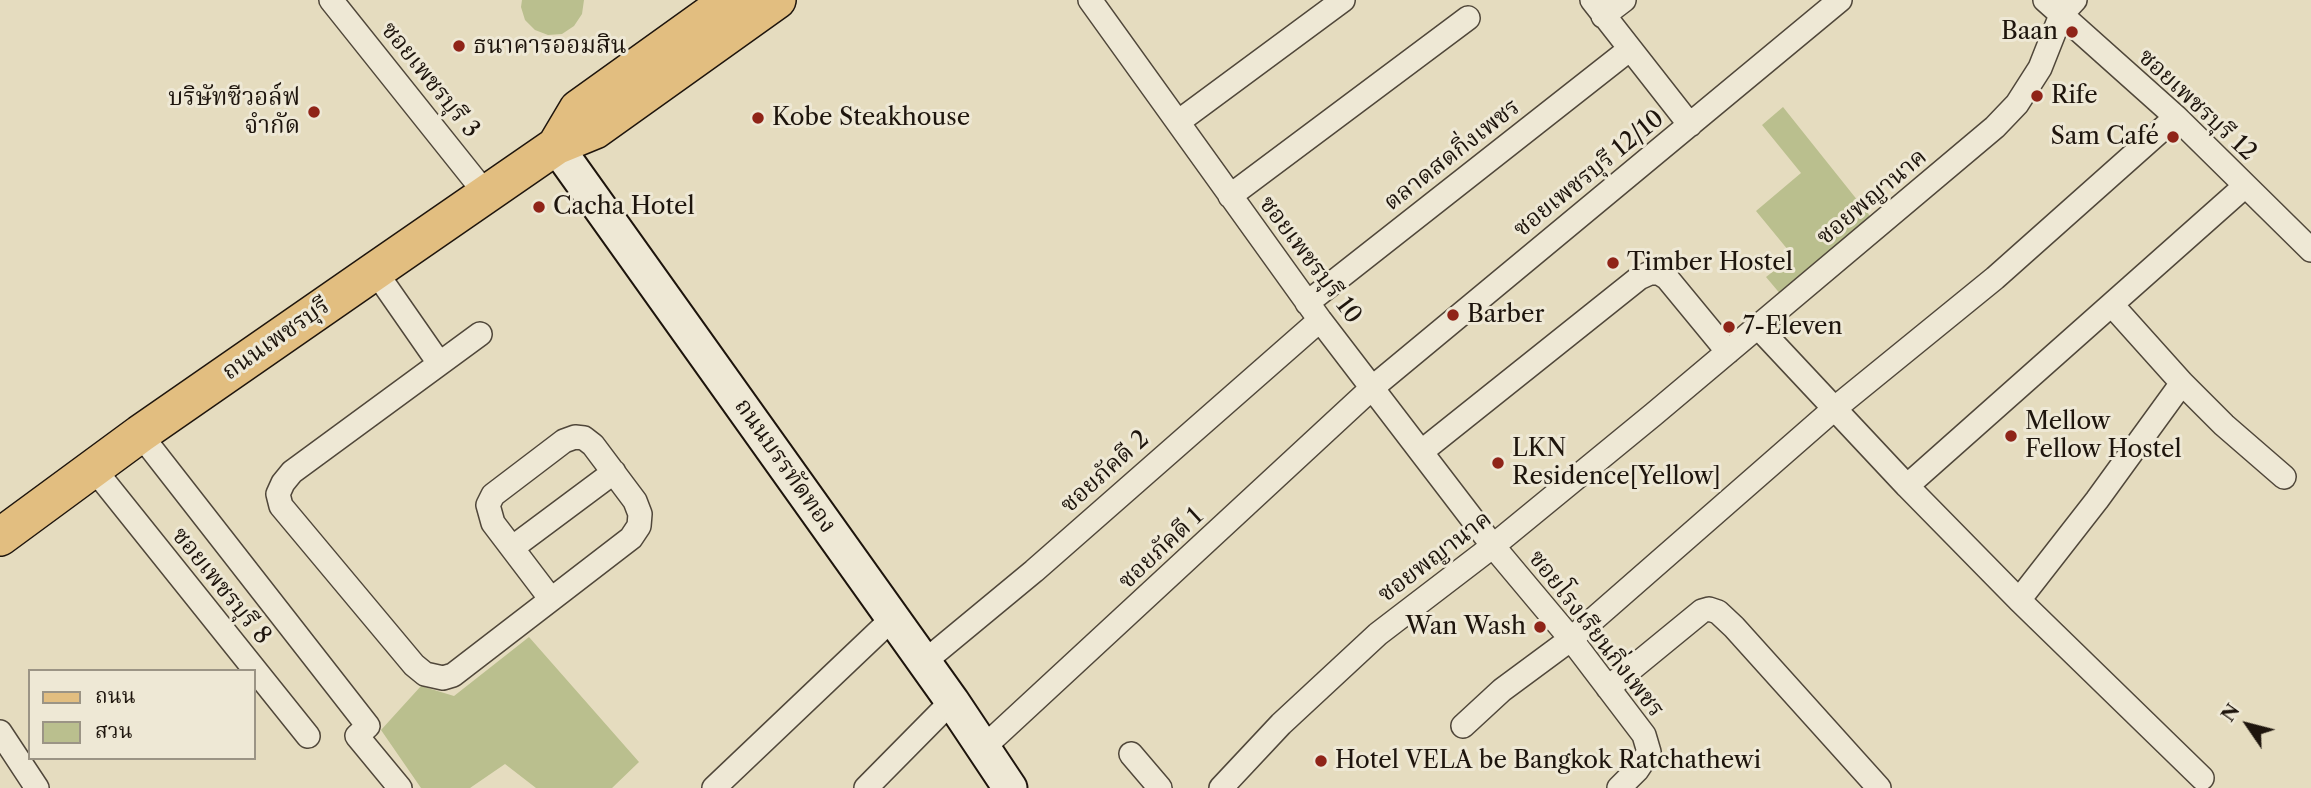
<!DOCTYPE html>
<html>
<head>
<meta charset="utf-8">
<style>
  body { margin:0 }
  #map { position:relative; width:2311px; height:788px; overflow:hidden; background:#e5dcbf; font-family:"Libre Caslon Text","Noto Serif Thai",serif }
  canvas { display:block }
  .legend { position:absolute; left:28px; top:669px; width:228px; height:91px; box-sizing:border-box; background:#eee8d5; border:2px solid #9b9485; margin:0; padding:9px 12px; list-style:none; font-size:21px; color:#1e150d }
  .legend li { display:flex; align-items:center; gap:14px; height:35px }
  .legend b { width:35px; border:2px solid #9b9485 }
  .north { position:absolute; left:2213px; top:690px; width:70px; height:70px; -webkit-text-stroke:5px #eee8d5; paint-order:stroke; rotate:305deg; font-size:19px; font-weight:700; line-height:28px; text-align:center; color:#1e150d }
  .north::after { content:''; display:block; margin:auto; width:24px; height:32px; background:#1e150d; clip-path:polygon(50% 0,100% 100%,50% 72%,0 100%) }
</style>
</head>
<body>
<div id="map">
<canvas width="2311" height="788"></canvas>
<ul class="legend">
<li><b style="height:9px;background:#e2be80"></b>ถนน</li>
<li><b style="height:19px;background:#babf8e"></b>สวน</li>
</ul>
<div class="north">N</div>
</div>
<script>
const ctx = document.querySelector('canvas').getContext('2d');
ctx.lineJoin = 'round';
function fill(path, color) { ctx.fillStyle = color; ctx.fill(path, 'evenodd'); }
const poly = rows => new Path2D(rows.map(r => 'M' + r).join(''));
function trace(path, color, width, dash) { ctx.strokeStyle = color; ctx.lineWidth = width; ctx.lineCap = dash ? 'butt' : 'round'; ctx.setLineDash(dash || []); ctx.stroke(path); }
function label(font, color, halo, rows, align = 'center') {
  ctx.font = font + ' "Libre Caslon Text","Noto Serif Thai",serif'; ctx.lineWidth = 6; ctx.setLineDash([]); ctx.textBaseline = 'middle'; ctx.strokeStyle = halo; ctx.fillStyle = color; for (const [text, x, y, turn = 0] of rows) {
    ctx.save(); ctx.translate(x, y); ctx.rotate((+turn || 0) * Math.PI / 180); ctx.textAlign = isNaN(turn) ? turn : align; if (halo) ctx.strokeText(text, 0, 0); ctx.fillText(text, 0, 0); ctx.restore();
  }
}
const green = poly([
  [522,0,584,0,582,14,574,26,562,34,548,35,535,30,525,20,521,7],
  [1783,107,1874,221,1782,296,1766,277,1793,256,1756,211,1801,173,1762,125],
  [529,637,639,762,612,788,536,788,505,764,470,788,421,788,381,730,421,686,454,696]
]);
const street = poly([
  [331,0,486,194],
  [1090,0,1320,320,1493,546,1571,639,1644,735,1649,752,1637,770,1619,788],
  [1592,0,1690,125],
  [2045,0,2176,117,2311,250],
  [1603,16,1624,0],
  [1178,122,1343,0],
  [1230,196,1468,18],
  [375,271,439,363],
  [1307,303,1630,49],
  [2112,305,2182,383,2224,425,2284,477],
  [1758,327,1907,486,2019,600,2202,778],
  [480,334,292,472,283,483,278,494,281,506,414,665,425,674,443,678,453,675,631,538,639,526,640,514,635,501,593,445,584,438,575,437,564,441,493,495,488,505,493,523,550,598],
  [140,434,368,726,357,736,400,788],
  [1421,452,1639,278,1650,273,1659,273,1667,278,1728,352],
  [94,469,308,736],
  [1907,486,2245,186],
  [512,548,614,472],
  [2019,600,2097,500,2182,383],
  [924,662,1034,571,1320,320],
  [1608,688,1702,611,1709,609,1718,612,1734,627,1879,788],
  [1463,726,1502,690,1571,639,1834,409,1995,278,2176,117],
  [0,732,37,788],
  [984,747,1372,388,1840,0],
  [1131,754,1160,788],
  [714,788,893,618],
  [866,788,952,701],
  [1221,788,1281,724,1378,634,1493,546,1654,414,1995,127,2017,104,2040,68,2061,15,2075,0]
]);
const secondary = poly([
  [556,146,952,701,1010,788]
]);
const primary = poly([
  [556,146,578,109,730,0],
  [0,537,140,434,375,271,556,146,595,130,777,0]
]);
const markers = [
  [2072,32,7,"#8f2418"],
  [459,46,7,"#8f2418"],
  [2037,96,7,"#8f2418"],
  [314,112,7,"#8f2418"],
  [758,118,7,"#8f2418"],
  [2173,137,7,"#8f2418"],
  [539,207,7,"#8f2418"],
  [1613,263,7,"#8f2418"],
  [1453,315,7,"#8f2418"],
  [1729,327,7,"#8f2418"],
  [2011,436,7,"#8f2418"],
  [1498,463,7,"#8f2418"],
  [1540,627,7,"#8f2418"],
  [1321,761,7,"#8f2418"]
];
const poiNames = [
  ["Baan",2058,32,"right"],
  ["ธนาคารออมสิน",473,46],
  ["Rife",2051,96],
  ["บริษัทซีวอล์ฟ",300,98,"right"],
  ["จำกัด",300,126,"right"],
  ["Kobe Steakhouse",772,118],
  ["Sam Café",2159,137,"right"],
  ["Cacha Hotel",553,207],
  ["Timber Hostel",1627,263],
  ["Barber",1467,315],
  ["7-Eleven",1743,327],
  ["Mellow",2025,422],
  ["Fellow Hostel",2025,450],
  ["LKN",1512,449],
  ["Residence[Yellow]",1512,477],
  ["Wan Wash",1526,627,"right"],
  ["Hotel VELA be Bangkok Ratchathewi",1335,761]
];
const streetNames = [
  ["ซอยเพชรบุรี 3",430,80,51],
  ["ซอยเพชรบุรี 12",2197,105,43],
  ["ตลาดสดกิ่งเพชร",1452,155,-38],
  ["ซอยเพชรบุรี 12/10",1589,174,-39],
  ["ซอยพญานาค",1872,197,-40],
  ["ซอยเพชรบุรี 10",1310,260,53],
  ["ถนนเพชรบุรี",276,339,-35],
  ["ถนนบรรทัดทอง",785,466,55],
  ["ซอยภัคดี 2",1105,472,-42],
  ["ซอยภัคดี 1",1161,549,-43],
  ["ซอยพญานาค",1435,557,-37],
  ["ซอยเพชรบุรี 8",221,586,51],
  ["ซอยโรงเรียนกิ่งเพชร",1596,634,52]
];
fill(green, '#babf8e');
trace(street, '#50473a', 26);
trace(secondary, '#1e150d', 37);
trace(primary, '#1e150d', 40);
trace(street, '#eee8d5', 23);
trace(secondary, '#eee8d5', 33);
trace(primary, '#e2be80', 37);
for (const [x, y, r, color] of markers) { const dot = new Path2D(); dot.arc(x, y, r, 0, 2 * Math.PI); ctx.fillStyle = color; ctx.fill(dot); trace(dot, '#eee8d5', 2.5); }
label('24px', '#1e150d', '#eee8d5', poiNames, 'left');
label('24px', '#1e150d', '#eee8d5', streetNames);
</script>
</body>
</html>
